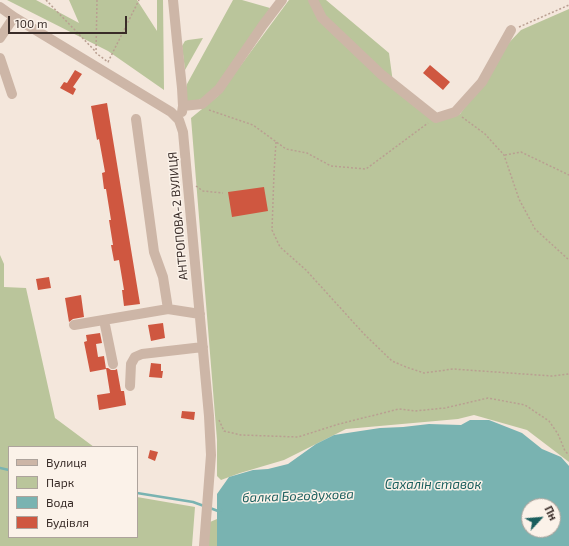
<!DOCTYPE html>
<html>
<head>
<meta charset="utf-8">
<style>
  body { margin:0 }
  #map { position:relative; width:569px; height:546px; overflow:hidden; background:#f4e7dc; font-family:"Exo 2",sans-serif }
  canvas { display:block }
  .legend { position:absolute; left:8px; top:446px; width:130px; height:92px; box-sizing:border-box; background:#fbf2e9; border:1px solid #ada39c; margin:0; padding:5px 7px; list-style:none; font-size:12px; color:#392c28 }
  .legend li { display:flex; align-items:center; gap:8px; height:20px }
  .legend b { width:20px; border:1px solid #ada39c }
  .north { position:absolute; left:521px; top:498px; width:40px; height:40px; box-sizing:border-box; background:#fbf2e9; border:1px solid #ada39c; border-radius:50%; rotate:64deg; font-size:11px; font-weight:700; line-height:16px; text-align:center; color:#392c28 }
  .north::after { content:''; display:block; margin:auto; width:14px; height:18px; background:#1a5e5d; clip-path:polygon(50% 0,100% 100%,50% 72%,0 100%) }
  .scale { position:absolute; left:8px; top:16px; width:119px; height:18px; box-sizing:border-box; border:2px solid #392c28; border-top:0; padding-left:5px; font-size:12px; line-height:14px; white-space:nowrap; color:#392c28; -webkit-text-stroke:3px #fbf2e9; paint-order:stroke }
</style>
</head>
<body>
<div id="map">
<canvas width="569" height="546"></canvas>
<ul class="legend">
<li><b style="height:5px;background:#cdb6a7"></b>Вулиця</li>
<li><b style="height:11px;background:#bac59b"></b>Парк</li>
<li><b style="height:11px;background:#79b3b1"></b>Вода</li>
<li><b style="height:11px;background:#cf5740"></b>Будівля</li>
</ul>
<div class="north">Пн</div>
<div class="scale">100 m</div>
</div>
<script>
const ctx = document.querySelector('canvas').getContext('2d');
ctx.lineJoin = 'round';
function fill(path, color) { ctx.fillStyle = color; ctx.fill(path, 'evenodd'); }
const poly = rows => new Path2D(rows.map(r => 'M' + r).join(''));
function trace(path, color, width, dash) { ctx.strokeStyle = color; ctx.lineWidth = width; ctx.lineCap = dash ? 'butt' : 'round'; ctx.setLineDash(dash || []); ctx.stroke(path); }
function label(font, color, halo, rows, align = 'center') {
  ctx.font = font + ' "Exo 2",sans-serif'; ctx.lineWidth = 3; ctx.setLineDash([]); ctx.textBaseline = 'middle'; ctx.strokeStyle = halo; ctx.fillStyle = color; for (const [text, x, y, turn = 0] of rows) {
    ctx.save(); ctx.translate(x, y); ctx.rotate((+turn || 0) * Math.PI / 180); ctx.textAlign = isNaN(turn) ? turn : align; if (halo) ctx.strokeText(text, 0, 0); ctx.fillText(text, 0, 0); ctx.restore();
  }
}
const green = poly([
  [7,0,36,0,79,23,69,0,137,0,157,31,157,0,163,0,164,90,108,51],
  [233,0,242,0,270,8,218,88,196,102,187,103,185,93,187,84],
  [289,0,326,0,389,53,394,90,436,121,460,114,498,61,502,50,521,30,569,9,569,462,527,430,474,415,458,419,346,429,284,460,240,473,221,480,217,476,217,440,191,118,218,96],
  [203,38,185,70,182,46,185,41,188,40],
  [0,255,4,264,4,287,26,288,55,418,94,447,9,447,9,537,137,537,137,497,195,507,192,546,0,546],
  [217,519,217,546,208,546,210,522]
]);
const water = poly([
  [470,420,489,420,522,433,542,449,561,457,569,466,569,546,217,546,217,494,229,477,253,470,268,469,288,464,316,444,334,435,380,428,403,427,429,424,461,425],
  [529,506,553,506,553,530,529,530]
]);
const stream = poly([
  [0,468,9,470],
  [137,493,193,502,204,506],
  [210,508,218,511,221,510]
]);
const building = poly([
  [430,65,450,82,443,90,423,73],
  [75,70,82,74,73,87,76,89,73,95,60,88,64,82,67,83],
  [107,103,140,304,124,306,122,290,124,290,119,260,114,261,111,245,113,245,109,220,111,220,106,189,104,189,102,173,105,172,99,139,97,140,91,106],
  [264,187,268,211,232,217,228,192],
  [49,277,51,288,38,290,36,279],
  [81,295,84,317,73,319,69,322,65,298],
  [163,323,165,338,151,341,148,325],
  [100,333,102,343,96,344,98,357,104,356,106,369,90,372,84,342,87,341,86,335],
  [151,363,161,364,161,371,163,371,162,378,149,377],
  [106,368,108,368,111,370,115,370,117,369,121,391,124,391,126,405,99,410,97,395,110,393],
  [182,411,195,412,194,420,181,418],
  [150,450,158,452,155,461,148,458]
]);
const path = poly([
  [46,0,96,52],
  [97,0,96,53,108,62,139,0],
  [519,27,569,5],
  [209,110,253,125,286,149,307,153,331,166,366,169,428,123],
  [462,117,485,134,504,155,519,199,535,229,569,260],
  [276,142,274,173,272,230,280,247,306,270,364,334,392,361,406,367,424,373,453,369,552,376,569,374],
  [505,155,521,152,569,175],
  [196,186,203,191,223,193],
  [219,420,224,431,241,435,298,437,339,424,399,409,415,411,445,408,488,398,525,405,549,421,558,434,565,451,569,455]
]);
const minor = poly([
  [173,0,177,41,182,88,183,106,182,112],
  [313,0,322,18,382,75,436,118,455,112,482,82,511,30],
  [0,7,14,17,171,112,179,120,183,132,209,416,211,455,204,546],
  [0,38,14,17],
  [0,58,12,94],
  [183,106,202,104,219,89,263,25,282,0],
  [136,119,154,252,163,277,168,309],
  [104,320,113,364],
  [74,325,168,309,200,314],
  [130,386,131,364,135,357,142,354,203,347]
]);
const streetNames = [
  ["АНТРОПОВА-2 ВУЛИЦЯ",178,216,-95]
];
const waterNames = [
  ["Сахалін ставок",433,485],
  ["балка Богодухова",298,496,-2]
];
fill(green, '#bac59b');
fill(water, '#79b3b1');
trace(stream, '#79b3b1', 2.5);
fill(building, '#cf5740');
trace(path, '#b99f91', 1.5, [2, 2]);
trace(minor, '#cdb6a7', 10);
label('12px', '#392c28', '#fbf2e9', streetNames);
label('italic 13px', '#1a5e5d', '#fbf2e9', waterNames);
</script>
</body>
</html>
